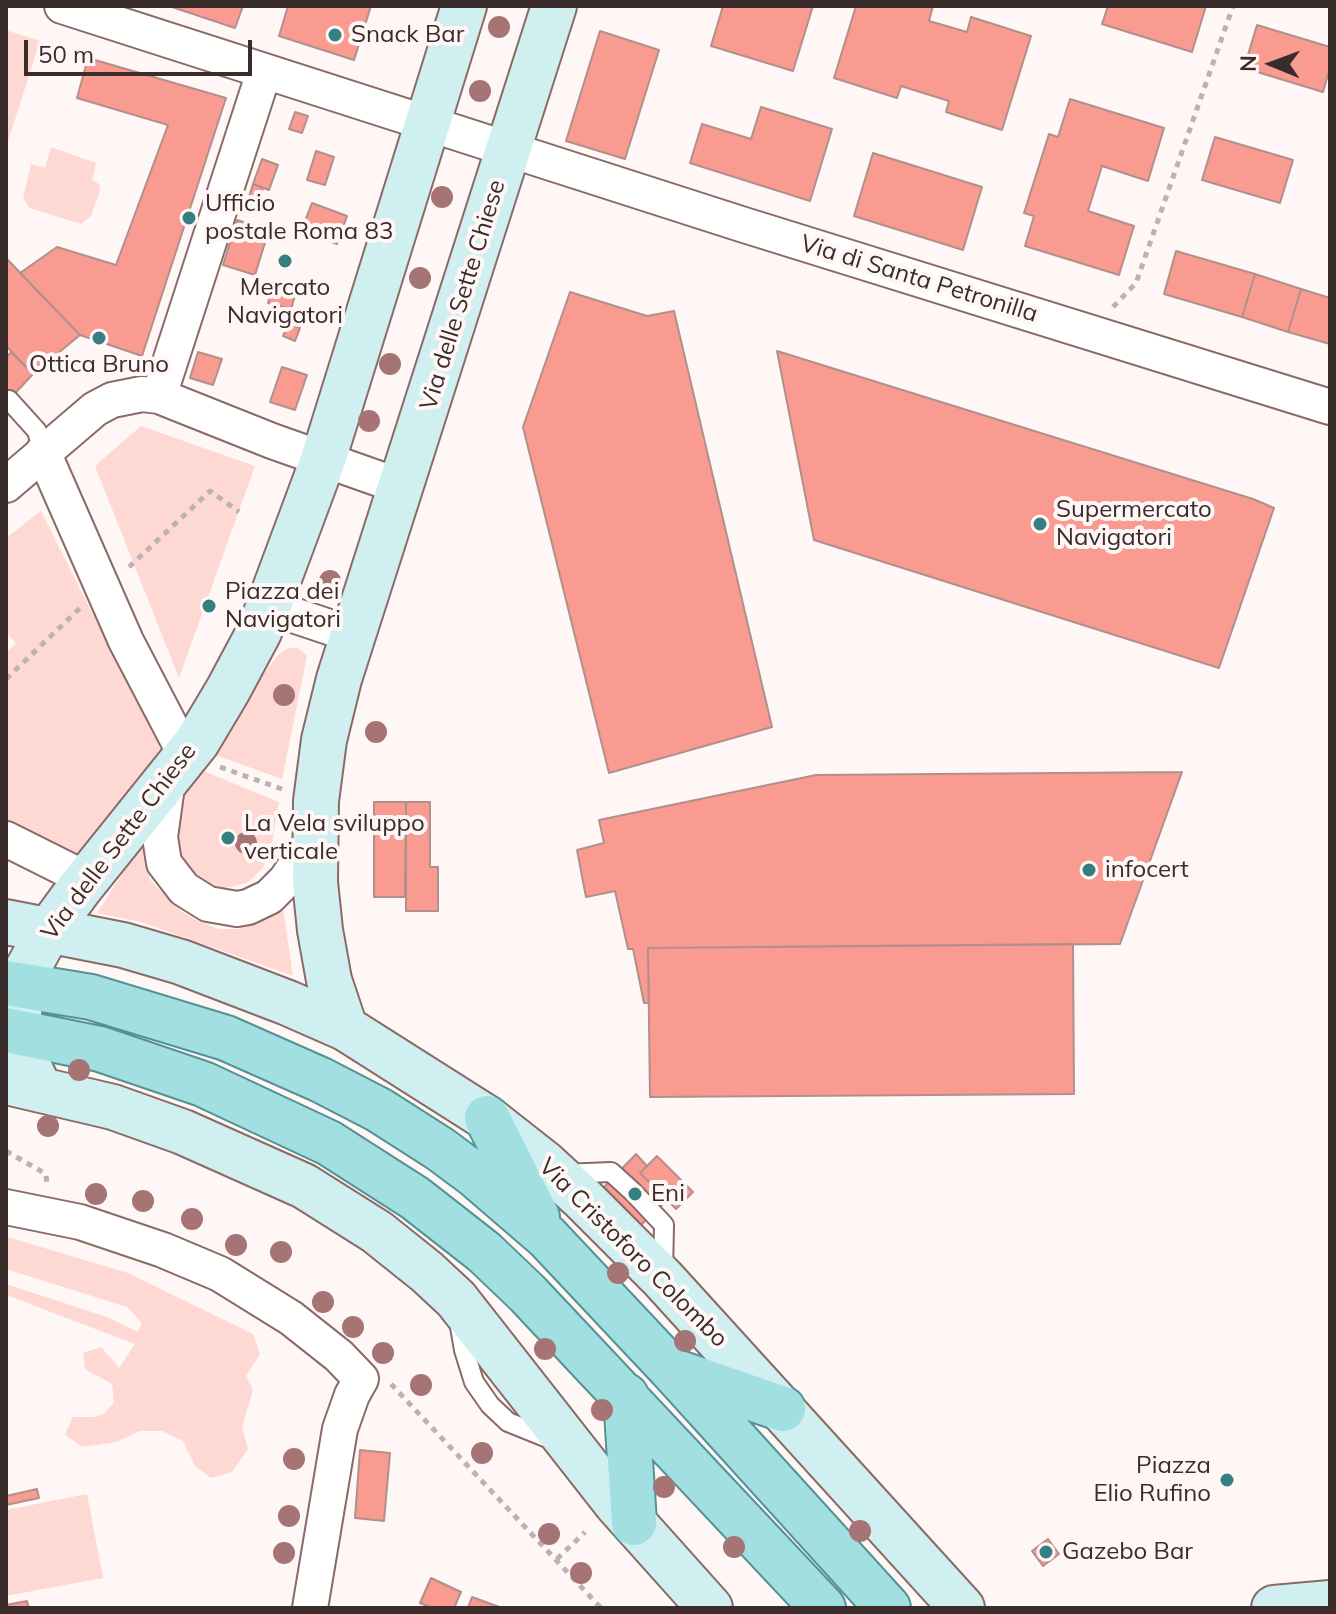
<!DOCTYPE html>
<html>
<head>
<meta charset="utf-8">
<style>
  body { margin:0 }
  #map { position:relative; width:1336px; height:1614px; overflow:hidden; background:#fff7f6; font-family:Mulish,sans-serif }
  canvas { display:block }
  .frame { position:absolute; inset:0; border:8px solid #3a2c2a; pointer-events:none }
  .north { position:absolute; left:1232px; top:24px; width:80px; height:80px; -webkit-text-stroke:6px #fff7f6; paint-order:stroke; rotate:271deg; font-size:22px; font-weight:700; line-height:32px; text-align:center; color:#3a2c2a }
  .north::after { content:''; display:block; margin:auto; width:28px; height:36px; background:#3a2c2a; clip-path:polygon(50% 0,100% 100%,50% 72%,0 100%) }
  .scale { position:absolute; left:24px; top:40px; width:228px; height:36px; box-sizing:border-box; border:4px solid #3a2c2a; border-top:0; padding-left:10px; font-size:24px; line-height:28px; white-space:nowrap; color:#3a2c2a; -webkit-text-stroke:6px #fff7f6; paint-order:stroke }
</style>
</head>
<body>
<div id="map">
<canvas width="1336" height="1614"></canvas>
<div class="frame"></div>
<div class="north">N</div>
<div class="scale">50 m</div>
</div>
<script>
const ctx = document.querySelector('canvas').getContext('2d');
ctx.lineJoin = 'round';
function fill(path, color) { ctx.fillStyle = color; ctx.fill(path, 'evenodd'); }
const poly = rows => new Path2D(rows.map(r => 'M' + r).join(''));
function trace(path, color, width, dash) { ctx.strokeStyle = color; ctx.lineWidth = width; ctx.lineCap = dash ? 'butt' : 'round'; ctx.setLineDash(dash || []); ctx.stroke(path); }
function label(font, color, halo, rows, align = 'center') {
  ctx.font = font + ' Mulish,sans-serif'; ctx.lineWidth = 8; ctx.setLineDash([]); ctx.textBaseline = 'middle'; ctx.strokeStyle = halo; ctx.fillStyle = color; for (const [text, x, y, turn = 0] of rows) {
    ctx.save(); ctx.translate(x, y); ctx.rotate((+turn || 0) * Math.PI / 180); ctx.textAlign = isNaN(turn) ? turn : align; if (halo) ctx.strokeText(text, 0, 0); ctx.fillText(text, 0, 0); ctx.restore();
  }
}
const green = poly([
  [6,30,40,41,6,148],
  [51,147,96,163,92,180,99,184,100,191,91,216,81,224,30,208,23,198,31,164,45,168],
  [141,426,255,466,179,678,95,466],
  [41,511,166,760,84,864,6,823,6,653,16,643,6,633,6,538],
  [288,648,298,648,307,656,282,779,207,752,277,656],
  [201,770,279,802,272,843,263,868,247,883,225,888,196,882,174,847,183,797],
  [143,842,144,864,151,881,182,912,198,921,219,929,238,929,254,924,269,915,282,902,293,976,141,922,97,913],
  [11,1238,128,1273,253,1334,260,1354,246,1376,253,1390,242,1427,248,1449,232,1472,211,1478,195,1466,183,1441,162,1431,140,1431,116,1442,82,1447,65,1434,73,1417,94,1417,104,1414,114,1402,112,1384,85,1369,83,1353,101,1347,119,1368,135,1344,6,1295,6,1284,107,1317,138,1332,142,1323,127,1307,6,1269,6,1239],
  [87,1494,103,1578,6,1596,6,1510]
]);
const building = poly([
  [169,6,243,6,235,28,169,6],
  [288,6,371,6,354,60,279,36,288,6],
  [723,6,813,6,793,71,711,46,723,6],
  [856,6,933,6,929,21,967,32,971,17,1031,36,1002,130,946,112,949,101,901,86,897,98,834,78,856,6],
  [1108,6,1206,6,1192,52,1102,24,1108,6],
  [1257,25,1330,47,1330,68,1323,92,1244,68,1257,25],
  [600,31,659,50,625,159,566,141,600,31],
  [88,58,226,98,142,356,80,335,20,273,57,247,116,265,168,125,77,98,88,58],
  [1070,99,1164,128,1148,181,1102,166,1088,211,1134,226,1119,275,1025,246,1034,216,1024,213,1049,134,1058,137,1070,99],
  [761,107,832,129,810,201,690,163,702,124,751,139,761,107],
  [295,112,308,116,302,133,289,129,295,112],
  [1215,137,1293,160,1280,203,1202,180,1215,137],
  [316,151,334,157,325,185,307,180,316,151],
  [873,153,982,187,963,250,854,216,873,153],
  [262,159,278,165,269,190,253,184,262,159],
  [253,184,263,188,257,206,247,203,253,184],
  [312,203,347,216,337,244,301,231,312,203],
  [237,220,269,230,255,275,223,265,237,220],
  [1176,251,1255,274,1242,317,1164,294,1176,251],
  [6,258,80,335,33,374,6,346,6,258],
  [1255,274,1301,289,1288,332,1242,317,1255,274],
  [273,282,297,289,291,309,268,303,273,282],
  [1301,289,1330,298,1330,344,1288,332,1301,289],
  [570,292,647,316,674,311,772,727,609,773,523,427,570,292],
  [288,323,300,328,295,341,283,336,288,323],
  [777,351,1253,499,1274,508,1219,668,814,540,777,351],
  [11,352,33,374,6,403,6,358,11,352],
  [198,352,222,359,213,385,190,378,198,352],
  [282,367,307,375,295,410,270,402,282,367],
  [1182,772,1120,944,648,948,649,1003,644,1003,633,949,628,949,615,891,586,897,577,850,604,843,599,820,816,775,1182,772],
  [374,802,406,802,405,897,374,897,374,802],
  [406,802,430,802,430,867,438,867,438,911,406,911,406,802],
  [1073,944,1074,1094,650,1097,648,948,1073,944],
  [636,1154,647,1166,640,1173,667,1200,641,1225,604,1187,636,1154],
  [657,1156,693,1192,676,1209,640,1173,657,1156],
  [360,1450,390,1453,384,1521,355,1518,360,1450],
  [37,1489,39,1498,6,1505,6,1496,37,1489],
  [1048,1539,1059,1554,1043,1566,1032,1551,1048,1539],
  [431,1578,461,1592,454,1608,432,1608,420,1603,431,1578],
  [472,1597,502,1608,468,1608,472,1597],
  [27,1601,29,1608,6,1608,6,1605,27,1601]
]);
const path = poly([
  [1113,307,1136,283,1233,6],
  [129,567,210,491,239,512],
  [6,679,80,608],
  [220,767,282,789],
  [6,1151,46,1174,47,1186],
  [391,1384,601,1608],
  [557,1559,585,1532]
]);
const lane = poly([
  [9,400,37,431,43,452],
  [563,1174,611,1172,633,1192,664,1225,663,1272],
  [459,1321,464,1350,474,1382,490,1405,508,1422,555,1441]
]);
const street = poly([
  [62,6,741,224,1330,407],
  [159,396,264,72],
  [43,452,126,641,186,756],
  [6,485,95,409,112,400,142,394,159,396,272,441,402,487],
  [269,607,353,635],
  [168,779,160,837,164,863,184,889,208,904,237,909,248,907,269,897,286,880,316,835],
  [6,839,86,879],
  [6,1207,80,1222,163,1250,220,1274,291,1318,339,1356,361,1379,352,1395,340,1429,310,1608]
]);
const secondary = poly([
  [6,922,123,945,181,962,288,1003,345,1028,487,1118,543,1162,581,1197,663,1279,962,1608],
  [345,1028,329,980,320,930,315,882,316,801,324,740,339,679,554,6],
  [11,1083,113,1107,183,1132,304,1186,377,1232,427,1272,456,1299,616,1503,710,1608],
  [39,1088,25,1058,20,1032,19,1010,28,968,49,930,79,889,197,742,228,690,259,632,323,460,464,6],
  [1274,1608,1330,1603]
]);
const primary = poly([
  [6,983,91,997,226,1038,321,1080,379,1110,440,1149,475,1175,547,1237,673,1371,888,1608],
  [6,1030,100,1049,203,1084,329,1143,415,1198,484,1252,527,1293,823,1608],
  [487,1118,537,1217],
  [679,1373,783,1409],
  [626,1396,634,1523]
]);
const trees = [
  [499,27],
  [480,91],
  [442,197],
  [420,278],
  [390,364],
  [369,421],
  [330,581],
  [284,695],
  [376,732],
  [246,843],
  [79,1070],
  [48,1126],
  [96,1194],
  [143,1201],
  [192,1219],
  [236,1245],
  [281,1252],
  [618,1273],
  [323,1302],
  [353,1327],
  [685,1341],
  [545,1349],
  [383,1353],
  [421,1385],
  [602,1410],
  [482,1453],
  [294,1459],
  [664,1487],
  [289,1516],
  [860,1531],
  [549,1534],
  [734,1547],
  [284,1553],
  [581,1573]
];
const markers = [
  [335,35,8,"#367f81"],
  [189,218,8,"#367f81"],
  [285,261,8,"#367f81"],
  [99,338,8,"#367f81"],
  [1040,524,8,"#367f81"],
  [209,606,8,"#367f81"],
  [228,838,8,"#367f81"],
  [1089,870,8,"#367f81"],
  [635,1194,8,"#367f81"],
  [1227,1480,8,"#367f81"],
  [1046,1552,8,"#367f81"]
];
const poiNames = [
  ["Snack Bar",351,35],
  ["Ufficio",205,204],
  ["postale Roma 83",205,232],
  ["Mercato",285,288,"center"],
  ["Navigatori",285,316,"center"],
  ["Ottica Bruno",99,365,"center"],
  ["Supermercato",1056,510],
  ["Navigatori",1056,538],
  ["Piazza dei",225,592],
  ["Navigatori",225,620],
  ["La Vela sviluppo",244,824],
  ["verticale",244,852],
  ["infocert",1105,870],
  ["Eni",651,1194],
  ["Piazza",1211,1466,"right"],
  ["Elio Rufino",1211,1494,"right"],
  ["Gazebo Bar",1062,1552]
];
const streetNames = [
  ["Via di Santa Petronilla",919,279,17],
  ["Via delle Sette Chiese",463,295,-73],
  ["Via delle Sette Chiese",119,842,-53],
  ["Via Cristoforo Colombo",633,1253,45]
];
fill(green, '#fed8d3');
fill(building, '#fa9b91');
trace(building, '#b18f8b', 2);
trace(lane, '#8a6a66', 22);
trace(street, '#8a6a66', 38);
trace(secondary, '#8a6a66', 48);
trace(primary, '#559293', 48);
trace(path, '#bcb2b1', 5, [6, 6]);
trace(lane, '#fff', 18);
trace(street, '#fff', 34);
trace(secondary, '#d0eff0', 44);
trace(primary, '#a1dfe0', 44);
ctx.fillStyle = '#a77475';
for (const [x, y] of trees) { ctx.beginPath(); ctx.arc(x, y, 11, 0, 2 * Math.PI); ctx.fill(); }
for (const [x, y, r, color] of markers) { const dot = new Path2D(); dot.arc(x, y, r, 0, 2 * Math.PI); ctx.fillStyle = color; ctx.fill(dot); trace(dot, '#fff7f6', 3); }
label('24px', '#3a2c2a', '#fff7f6', poiNames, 'left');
label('24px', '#3a2c2a', '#fff7f6', streetNames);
</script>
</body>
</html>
